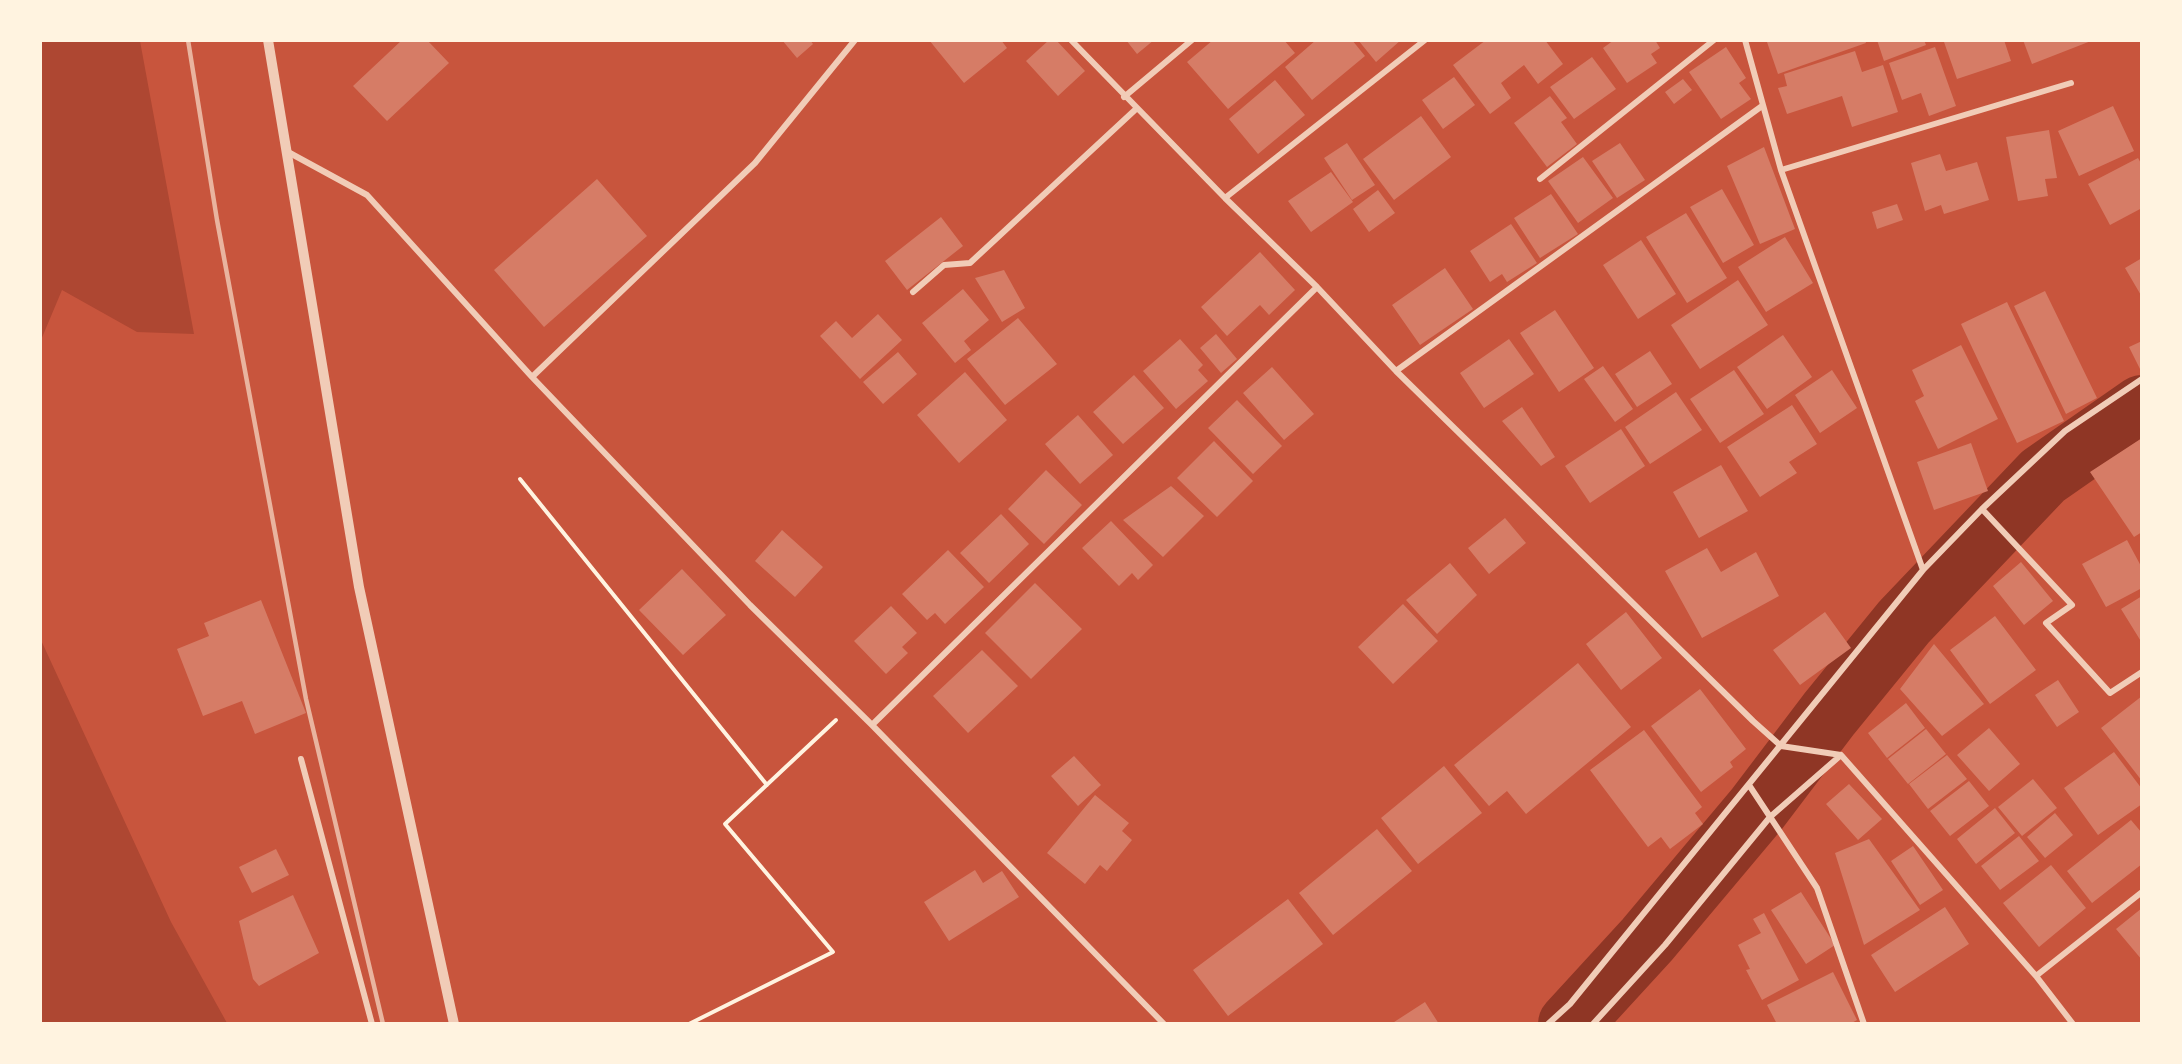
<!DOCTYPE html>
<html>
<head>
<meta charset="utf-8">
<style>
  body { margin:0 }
  #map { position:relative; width:2182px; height:1064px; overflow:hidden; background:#c8553d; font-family:"Alegreya Sans",sans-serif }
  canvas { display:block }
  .frame { position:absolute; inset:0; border:42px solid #fff3e0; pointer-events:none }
</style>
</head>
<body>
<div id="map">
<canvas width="2182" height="1064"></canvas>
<div class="frame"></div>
</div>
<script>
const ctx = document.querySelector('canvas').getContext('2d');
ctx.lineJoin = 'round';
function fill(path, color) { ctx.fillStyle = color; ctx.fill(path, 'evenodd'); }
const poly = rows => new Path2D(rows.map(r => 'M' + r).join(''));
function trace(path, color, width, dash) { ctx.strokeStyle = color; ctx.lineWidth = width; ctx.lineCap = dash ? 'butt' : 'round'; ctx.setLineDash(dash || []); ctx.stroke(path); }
const green = poly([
  [41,40,140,41,194,334,137,332,62,290,41,340],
  [40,638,171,922,227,1023,41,1023]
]);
const river = poly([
  [1570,1024,1647,940,1757,809,1829,714,1904,622,2043,476,2142,407]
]);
const building = poly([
  [402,40,427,40,449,63,387,121,353,86],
  [782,40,810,40,813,44,797,58],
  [929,40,1001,40,1007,48,964,83],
  [1049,40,1056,40,1085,71,1058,96,1026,61],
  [1126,40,1154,40,1137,54],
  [1213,40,1284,40,1295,53,1228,109,1187,62],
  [1316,40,1352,40,1365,56,1312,100,1285,67],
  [1358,40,1401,40,1376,62],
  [1486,40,1545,40,1563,64,1538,84,1524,65,1501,83,1511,98,1490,114,1453,65],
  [1614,40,1655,40,1660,48,1651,54,1657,63,1627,83,1603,48],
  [1770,40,1865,40,1866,43,1778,74,1767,42],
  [1877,40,1924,40,1926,45,1884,61],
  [1948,40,2004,40,2011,61,1957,79,1944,42],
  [2023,40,2091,40,2091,41,2032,64],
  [1726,47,1746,78,1739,83,1751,99,1721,119,1689,72],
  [1935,47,1956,106,1929,116,1921,93,1902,100,1889,63],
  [1855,51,1862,72,1883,65,1898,112,1852,127,1842,96,1787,114,1778,88,1787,86,1784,74],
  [1592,57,1616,89,1574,119,1550,87],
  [1454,77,1475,105,1443,129,1422,100],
  [1683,79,1692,90,1674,104,1665,92],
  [1275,80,1305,115,1258,154,1229,119],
  [1550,96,1567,118,1561,122,1577,144,1547,167,1514,123],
  [2113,106,2134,151,2079,176,2058,131],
  [1421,116,1451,157,1394,200,1363,159],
  [2049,130,2057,178,2045,179,2048,196,2018,201,2006,137],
  [1347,143,1375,185,1352,200,1324,158],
  [1620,143,1645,180,1617,198,1592,161],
  [1764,147,1795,229,1760,244,1727,166],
  [1940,154,1946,171,1977,162,1989,200,1944,214,1941,205,1925,211,1911,163],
  [1583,157,1613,198,1578,223,1548,181],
  [2138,158,2142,165,2142,208,2110,225,2088,184],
  [1331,172,1353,202,1311,232,1288,201],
  [597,179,647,236,544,327,494,270],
  [1722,189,1754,245,1723,263,1690,207],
  [1378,190,1395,213,1369,232,1353,209],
  [1551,194,1578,234,1540,258,1514,218],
  [1897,204,1903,220,1877,229,1872,212],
  [1686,213,1727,278,1687,303,1646,237],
  [941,217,963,246,907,290,885,261],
  [1511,224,1537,263,1507,282,1502,274,1490,282,1470,251],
  [1785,237,1813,283,1766,312,1738,267],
  [1641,240,1676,294,1638,319,1603,265],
  [1260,252,1295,290,1269,315,1260,305,1227,336,1201,307],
  [2142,258,2142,297,2125,268],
  [1445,268,1473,309,1420,345,1392,305],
  [1004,270,1025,308,1002,322,975,278],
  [1738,280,1768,325,1700,369,1671,325],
  [963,289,989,320,964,341,971,350,955,363,922,323],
  [2045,291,2097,398,2066,414,2014,306],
  [2007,302,2064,421,2017,443,1961,324],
  [1555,310,1594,368,1559,392,1520,333],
  [878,314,902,340,860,379,820,336,836,321,852,338],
  [1018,318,1057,364,1005,405,967,359],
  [1216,334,1237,359,1221,373,1200,348],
  [1783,335,1812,377,1767,409,1737,367],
  [1180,339,1203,365,1198,370,1208,381,1176,409,1143,371],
  [1509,339,1534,374,1484,408,1460,373],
  [2142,341,2142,373,2129,347],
  [1961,345,1998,419,1938,449,1915,401,1924,396,1912,370],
  [1650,351,1672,384,1637,407,1615,374],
  [898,352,917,374,883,404,863,382],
  [1603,366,1633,409,1615,422,1584,379],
  [1272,367,1314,414,1284,440,1243,393],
  [1734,370,1764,414,1720,443,1690,399],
  [1832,370,1857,408,1820,433,1795,395],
  [965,372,1007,420,959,463,917,415],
  [1134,375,1164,408,1123,444,1093,412],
  [1676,392,1702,430,1650,464,1625,427],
  [1237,400,1282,446,1253,474,1208,428],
  [1792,405,1817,444,1789,462,1797,473,1760,497,1727,447],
  [1522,407,1555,457,1541,466,1502,421],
  [1078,415,1113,455,1080,484,1045,444],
  [1621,429,1645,466,1590,503,1565,466],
  [2142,438,2142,532,2134,537,2090,472],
  [1214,441,1253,481,1217,517,1177,478],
  [1971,443,1988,491,1934,510,1917,462],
  [1721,465,1748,511,1699,538,1673,492],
  [1046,470,1082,505,1044,544,1008,509],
  [1171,486,1204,516,1163,557,1123,520],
  [1001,514,1029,544,989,583,960,553],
  [1505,518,1526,543,1489,574,1468,548],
  [1111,521,1153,565,1138,580,1132,573,1119,586,1082,548],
  [782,530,823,567,795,597,755,561],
  [2127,540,2142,568,2142,588,2106,607,2082,564],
  [1707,548,1721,572,1756,552,1779,596,1702,638,1665,571],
  [948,550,984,587,945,624,935,613,927,620,902,594],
  [2021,562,2053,601,2024,625,1993,586],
  [1450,563,1477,595,1437,634,1406,600],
  [682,569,726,615,683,655,639,610],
  [1035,583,1082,629,1031,679,985,633],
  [2142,596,2142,643,2121,609],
  [261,600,306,713,255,734,242,701,203,716,177,649,209,636,204,623],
  [1403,604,1438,641,1393,684,1358,647],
  [891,606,917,633,902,647,908,653,886,674,854,641],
  [1626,612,1662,658,1621,690,1586,644],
  [1825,612,1851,648,1800,685,1773,650],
  [1995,616,2036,670,1990,704,1950,650],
  [1934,644,1984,704,1942,736,1900,689],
  [982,650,1018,686,968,733,933,696],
  [1578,663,1631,727,1526,814,1507,791,1489,806,1454,765],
  [2058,680,2079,712,2057,727,2035,695],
  [1700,689,1746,749,1730,762,1733,767,1701,792,1651,726],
  [2142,696,2142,781,2101,728],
  [1906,703,1925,728,1887,758,1868,733],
  [1989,728,2020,764,1989,791,1957,755],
  [1926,729,1946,754,1908,784,1888,759],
  [1644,730,1702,807,1695,813,1703,824,1670,849,1661,837,1648,847,1590,770],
  [2114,752,2142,789,2142,804,2098,835,2064,788],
  [1947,755,1967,779,1928,809,1909,784],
  [1074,756,1101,785,1078,806,1051,776],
  [1444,766,1482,813,1418,864,1381,818],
  [2033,779,2057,808,2022,836,1998,807],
  [1969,781,1989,806,1950,836,1930,811],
  [1849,784,1882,819,1858,840,1826,804],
  [1095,795,1129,823,1122,831,1132,840,1107,871,1100,865,1085,884,1047,853],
  [1995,808,2015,833,1976,864,1957,839],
  [2055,813,2073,835,2045,858,2027,837],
  [2131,820,2142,833,2142,864,2092,903,2067,871],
  [1377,829,1412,871,1333,935,1299,893],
  [2019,836,2039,861,2000,890,1981,866],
  [1869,839,1920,910,1864,945,1835,853],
  [1913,846,1943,890,1920,905,1891,861],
  [276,849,289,875,252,893,239,867],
  [2051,865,2086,908,2039,947,2003,903],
  [975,870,983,883,1002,871,1019,897,949,941,924,902],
  [1801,892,1835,945,1806,964,1771,910],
  [293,895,319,953,259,986,253,979,239,921],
  [1288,899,1323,944,1228,1016,1193,970],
  [1945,907,1969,944,1895,992,1871,955],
  [2142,908,2142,960,2116,929],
  [1764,913,1799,980,1762,1000,1746,970,1750,969,1738,945,1761,933,1753,919],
  [1833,972,1857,1020,1850,1024,1777,1024,1767,1005],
  [1425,1002,1439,1024,1391,1024]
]);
const path = poly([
  [520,479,767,785],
  [689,1024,833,952,725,824,836,720]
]);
const minor = poly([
  [1071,40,1225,198,1317,287,1396,371,1753,721,1781,746,1841,755,2036,976,2073,1024],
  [1745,40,1781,170,1923,570],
  [1124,97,1192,40],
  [288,152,367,195,532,377,750,605,872,725,1164,1024],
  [1781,170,2071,83],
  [1540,179,1714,40],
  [1225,198,1425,40],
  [913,292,944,265,970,263,1136,109],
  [1396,371,1762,106],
  [532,377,755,163,855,40],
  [1982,509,2072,605,2046,623,2110,693,2142,672],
  [872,725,1317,287],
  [301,759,372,1024],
  [1749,785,1817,888,1864,1024],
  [2036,976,2142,892],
  [1548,1024,1570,1004,1923,570,1982,509,2065,431,2142,379],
  [1593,1024,1665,945,1770,817,1841,755]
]);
const tertiary = poly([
  [268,40,359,587,454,1024]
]);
const rail = poly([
  [188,40,217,220,306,699,383,1024]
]);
fill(green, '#ae4732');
trace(river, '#8f3625', 64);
fill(building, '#d67c66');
trace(path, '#fff3e0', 4);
trace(minor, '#f1ccb7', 6);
trace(tertiary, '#f1ccb7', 10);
trace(rail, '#e9b49f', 4.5);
</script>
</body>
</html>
